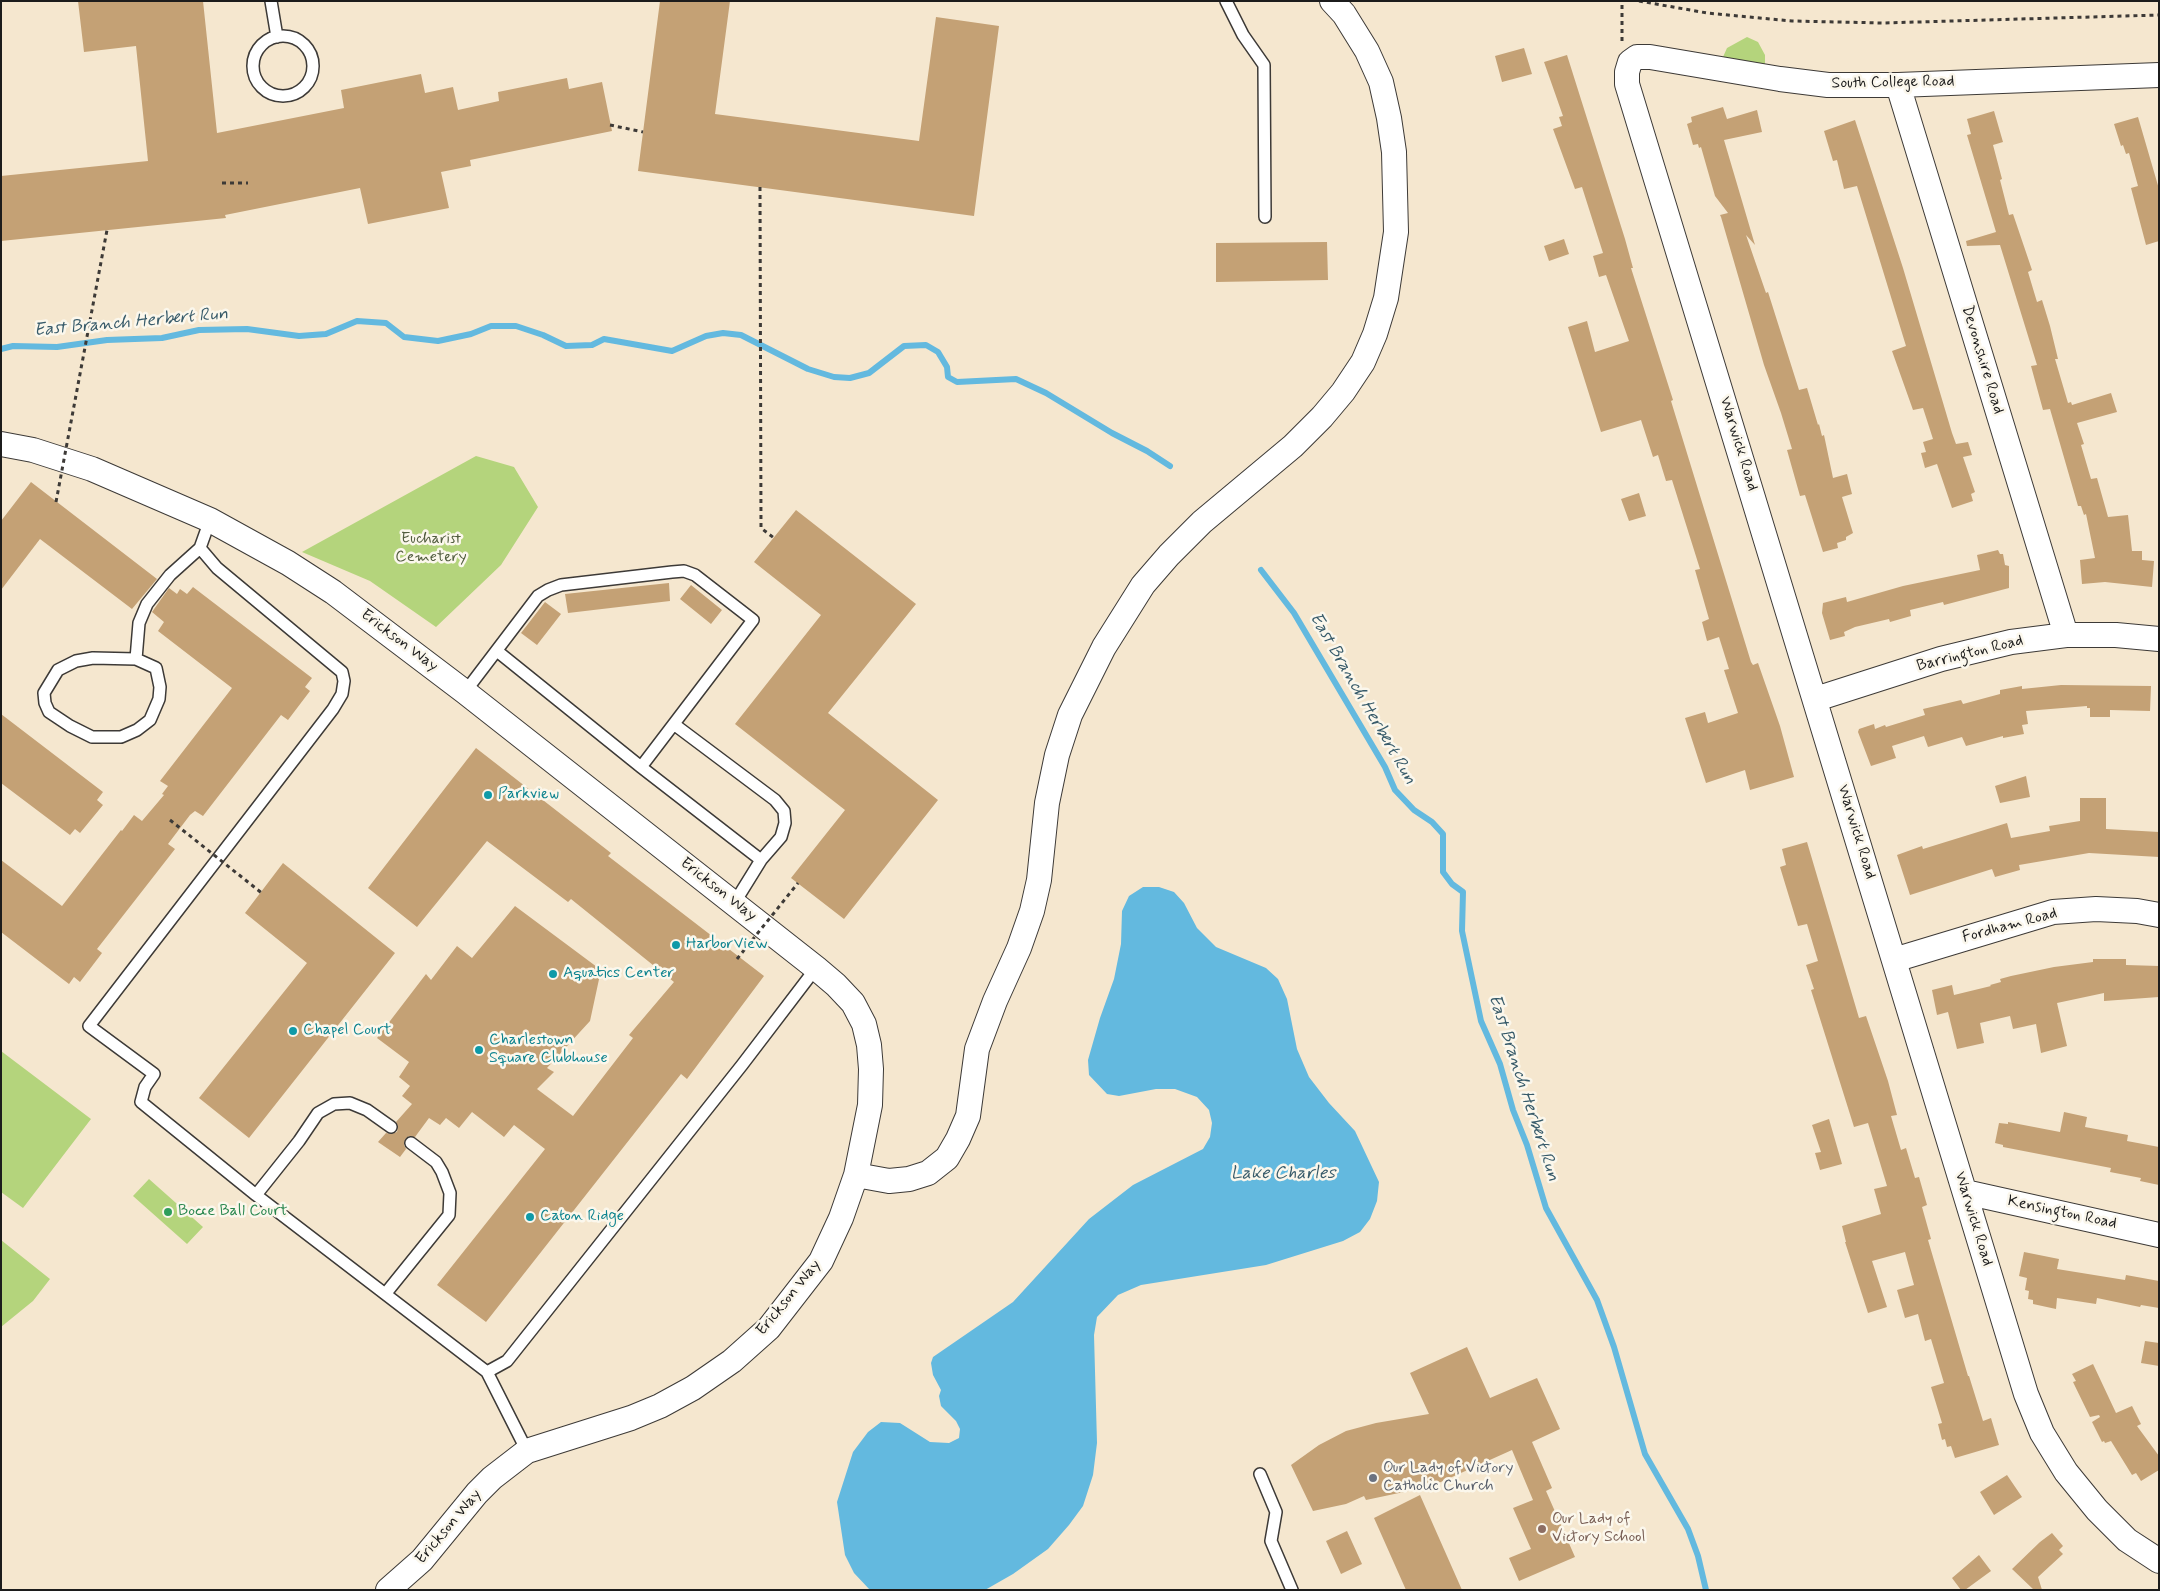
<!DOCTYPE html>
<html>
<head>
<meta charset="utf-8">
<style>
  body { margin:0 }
  #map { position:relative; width:2160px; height:1591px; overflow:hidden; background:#f5e7cf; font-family:Mynerve,sans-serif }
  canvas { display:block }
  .frame { position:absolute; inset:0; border:2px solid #1c1c1c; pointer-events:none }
</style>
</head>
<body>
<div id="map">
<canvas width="2160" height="1591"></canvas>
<div class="frame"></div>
</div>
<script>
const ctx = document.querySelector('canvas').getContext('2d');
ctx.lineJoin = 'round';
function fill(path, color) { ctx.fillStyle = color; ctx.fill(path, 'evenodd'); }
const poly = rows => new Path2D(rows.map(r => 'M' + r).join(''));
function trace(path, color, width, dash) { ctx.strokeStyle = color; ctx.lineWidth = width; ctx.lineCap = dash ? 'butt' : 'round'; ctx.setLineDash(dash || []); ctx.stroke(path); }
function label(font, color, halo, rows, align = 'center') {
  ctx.font = font + ' Mynerve,sans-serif'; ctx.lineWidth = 5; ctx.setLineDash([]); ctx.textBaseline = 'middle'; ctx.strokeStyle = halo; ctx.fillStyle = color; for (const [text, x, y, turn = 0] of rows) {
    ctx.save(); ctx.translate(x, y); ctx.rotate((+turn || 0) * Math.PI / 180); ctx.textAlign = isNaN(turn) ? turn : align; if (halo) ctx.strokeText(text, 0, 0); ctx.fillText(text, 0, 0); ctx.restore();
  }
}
const green = poly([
  [1747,37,1758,42,1765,55,1765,64,1723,57,1727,48],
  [476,456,514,467,538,507,501,565,436,627,370,581,302,552],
  [1,1051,91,1119,23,1208,1,1192],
  [149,1179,203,1227,187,1244,133,1196],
  [1,1240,50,1279,33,1301,1,1327]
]);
const water = poly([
  [1143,887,1159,887,1174,892,1184,903,1197,928,1216,947,1266,968,1278,979,1287,999,1297,1049,1309,1077,1329,1103,1355,1131,1379,1182,1377,1201,1370,1219,1360,1232,1343,1241,1266,1265,1141,1285,1118,1295,1097,1317,1094,1335,1097,1443,1093,1475,1083,1506,1069,1525,1048,1549,1013,1574,985,1590,870,1590,854,1573,845,1555,837,1502,853,1452,868,1432,881,1422,900,1423,930,1442,949,1443,959,1438,960,1429,956,1421,941,1406,939,1396,941,1390,933,1375,931,1363,933,1357,1013,1302,1089,1219,1133,1185,1203,1149,1210,1137,1212,1123,1209,1110,1197,1097,1175,1089,1156,1089,1119,1096,1107,1094,1089,1075,1088,1060,1100,1018,1114,979,1121,944,1122,911,1129,896]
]);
const stream = poly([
  [1,349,13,346,57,347,107,340,162,338,199,330,247,329,299,336,326,334,357,321,386,323,404,337,438,341,471,334,491,326,516,326,543,335,566,346,592,345,604,339,672,351,706,336,723,333,741,335,808,369,834,377,850,378,869,373,904,346,926,345,938,352,947,367,948,377,957,382,1016,379,1046,393,1112,433,1147,451,1170,466],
  [1261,570,1294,613,1385,767,1395,790,1414,810,1432,822,1443,834,1443,872,1452,884,1463,892,1462,931,1481,1021,1500,1064,1513,1110,1527,1145,1546,1208,1597,1300,1614,1347,1645,1454,1688,1529,1698,1556,1706,1590]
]);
const building = poly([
  [78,1,203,1,217,133,344,108,341,90,421,74,425,93,453,87,458,110,499,101,498,92,567,78,569,89,602,82,612,131,470,160,471,166,441,172,449,208,368,224,360,188,225,215,226,218,1,241,1,176,148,161,136,46,84,52],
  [660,1,730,1,715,114,919,141,936,17,999,26,974,216,638,171],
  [1524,48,1532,74,1502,82,1495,56],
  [1567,55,1625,239,1633,268,1631,268,1673,400,1671,401,1751,662,1753,665,1758,663,1780,726,1794,777,1750,790,1745,770,1706,783,1685,718,1705,712,1708,723,1738,713,1724,670,1729,669,1719,637,1707,641,1702,622,1709,619,1695,570,1700,569,1672,480,1666,481,1658,455,1653,457,1641,420,1601,432,1568,327,1587,321,1595,352,1629,341,1606,275,1599,277,1593,256,1603,253,1582,187,1575,189,1553,129,1562,126,1559,117,1563,116,1544,62],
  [1723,107,1727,119,1757,110,1762,132,1724,140,1755,245,1746,235,1766,293,1768,292,1799,390,1807,388,1818,425,1819,424,1822,436,1824,435,1833,478,1847,474,1852,494,1842,497,1853,533,1846,537,1846,540,1837,543,1838,548,1823,552,1805,495,1800,496,1787,450,1792,449,1781,413,1764,365,1721,217,1720,215,1728,213,1715,196,1701,147,1699,148,1698,144,1693,145,1687,124,1692,122,1691,117],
  [1994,111,2003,142,1993,145,2002,179,2000,180,2009,215,2013,214,2032,270,2028,272,2037,302,2042,300,2050,326,2058,359,2055,359,2068,403,2071,402,2072,405,2111,393,2117,412,2077,423,2084,444,2081,445,2091,479,2097,478,2108,517,2128,515,2132,551,2142,551,2142,560,2154,561,2152,587,2105,582,2082,584,2080,560,2095,558,2086,514,2084,515,2081,506,2078,506,2050,409,2043,410,2031,366,2037,365,2000,245,1967,246,1966,241,1996,232,1967,135,1971,134,1967,119],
  [2138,117,2159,189,2159,241,2146,245,2131,188,2138,186,2129,153,2126,154,2123,145,2121,146,2114,124],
  [1855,120,1903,268,1952,433,1956,444,1968,442,1972,455,1963,457,1975,492,1971,494,1973,501,1952,508,1937,464,1925,468,1921,453,1926,452,1923,442,1933,439,1923,408,1913,410,1892,351,1906,346,1857,186,1844,189,1837,160,1833,161,1824,131],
  [1564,239,1569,254,1549,261,1544,246],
  [1327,242,1328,280,1216,282,1216,243],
  [31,482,157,579,132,609,40,539,1,590,1,521],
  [1639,493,1646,516,1629,521,1621,499],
  [796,510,916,604,828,713,938,800,844,919,791,878,845,810,735,724,821,615,754,562],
  [1998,550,2000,554,2003,554,2005,565,2009,566,2009,588,1944,605,1943,602,1910,610,1911,616,1890,622,1889,619,1855,627,1844,632,1845,636,1830,640,1822,613,1823,603,1846,597,1847,602,1903,586,1980,570,1977,555],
  [669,583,670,601,568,613,565,594],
  [691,585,722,610,711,624,680,599],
  [193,587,312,678,305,687,310,691,288,720,281,715,203,816,195,811,190,815,168,844,175,849,97,949,102,953,80,982,74,977,69,984,1,932,1,860,62,906,121,830,122,831,134,815,142,821,164,795,162,794,168,786,160,781,232,688,158,631,164,622,152,612,169,588,177,594,180,589,187,594],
  [545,602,561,614,537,645,521,633],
  [2061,685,2151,686,2150,711,2110,710,2110,717,2090,717,2090,708,2087,708,2087,706,2026,711,2028,724,2022,725,2024,734,2003,738,2003,736,1966,746,1962,737,1928,747,1924,736,1892,746,1896,758,1871,766,1858,732,1859,729,1874,724,1875,729,1885,725,1886,727,1925,715,1923,709,1961,700,1963,704,2000,694,2000,690,2022,686,2022,689],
  [1,714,103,792,97,800,103,805,80,833,75,829,70,835,1,783],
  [476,748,611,853,608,856,764,976,687,1079,681,1074,486,1322,437,1285,545,1149,514,1125,504,1137,472,1112,459,1128,446,1118,440,1125,429,1118,415,1137,409,1136,405,1139,404,1145,406,1149,400,1157,378,1142,386,1133,391,1134,397,1132,398,1127,396,1122,412,1104,402,1096,410,1086,399,1077,409,1062,377,1038,426,974,431,980,457,946,472,958,515,906,601,970,590,1021,547,1068,554,1072,537,1089,573,1116,633,1038,629,1035,674,982,571,899,568,902,487,841,417,927,368,888],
  [2026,776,2030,797,2000,803,1995,786],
  [2080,798,2106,798,2106,829,2159,832,2159,857,2089,853,2019,865,2020,870,1995,877,1992,869,1910,895,1897,855,1922,846,1923,849,2007,823,2011,838,2050,831,2049,826,2080,821],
  [1807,842,1859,1018,1866,1016,1888,1081,1897,1115,1891,1116,1901,1150,1906,1148,1915,1178,1919,1177,1927,1205,1922,1207,1931,1239,1928,1240,1968,1376,1969,1376,1983,1421,1991,1418,1999,1445,1955,1458,1951,1446,1947,1447,1945,1439,1942,1440,1938,1424,1942,1423,1931,1387,1944,1383,1931,1339,1925,1341,1918,1314,1905,1318,1897,1290,1914,1285,1905,1252,1872,1261,1887,1307,1868,1313,1845,1242,1846,1242,1842,1226,1881,1214,1874,1189,1887,1186,1868,1123,1854,1127,1811,990,1814,989,1806,965,1818,961,1807,924,1798,926,1780,867,1786,865,1782,849],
  [283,863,395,953,249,1138,199,1098,307,963,245,913],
  [2093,959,2126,959,2126,965,2159,966,2159,997,2104,1001,2104,993,2057,1003,2067,1046,2041,1053,2036,1024,2013,1029,2010,1016,1980,1023,1984,1043,1957,1049,1948,1012,1937,1015,1932,990,1952,985,1954,995,1991,986,1990,985,2001,982,2000,979,2011,976,2054,967,2093,962],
  [2064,1112,2087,1117,2085,1127,2128,1135,2127,1141,2159,1147,2159,1185,2140,1181,2141,1178,2110,1172,2111,1168,2003,1147,2003,1145,1995,1143,1999,1123,2008,1124,2008,1122,2060,1132],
  [1829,1119,1842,1164,1820,1170,1815,1153,1821,1152,1812,1125],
  [2024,1252,2059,1259,2057,1269,2125,1280,2126,1275,2159,1281,2159,1308,2141,1305,2140,1307,2097,1298,2096,1304,2057,1298,2056,1309,2033,1304,2033,1300,2028,1299,2029,1291,2025,1290,2027,1278,2019,1276],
  [2145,1341,2159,1343,2159,1366,2141,1363],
  [1467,1347,1490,1398,1537,1378,1560,1429,1532,1442,1552,1488,1546,1491,1575,1557,1519,1581,1509,1558,1531,1549,1513,1508,1533,1500,1512,1450,1432,1486,1366,1500,1364,1496,1346,1504,1313,1511,1291,1465,1319,1445,1346,1431,1376,1423,1429,1414,1410,1373],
  [2093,1364,2116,1413,2132,1406,2141,1424,2137,1426,2159,1456,2159,1470,2141,1481,2136,1473,2132,1475,2111,1441,2105,1443,2104,1441,2102,1442,2092,1422,2100,1417,2099,1415,2090,1417,2073,1382,2076,1381,2072,1374],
  [2007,1475,2022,1497,1994,1515,1980,1492],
  [1420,1495,1462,1590,1406,1590,1374,1518],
  [1347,1531,1362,1564,1341,1574,1326,1541],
  [2052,1533,2063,1546,2059,1550,2063,1554,2038,1577,2042,1590,2034,1590,2012,1569,2040,1542],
  [1979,1555,1991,1571,1965,1590,1961,1590,1952,1578]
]);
const path = poly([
  [1639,1,1707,13,1792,21,1883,23,2159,15],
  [1622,41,1622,1],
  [610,125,643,132],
  [222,183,248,183],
  [760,187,761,528,774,538]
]);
const lane = poly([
  [271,1,277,37],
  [1226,1,1243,35,1264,65,1265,217],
  '253 66a30 30 0 1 1 60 0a30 30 0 1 1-60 0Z',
  [210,520,200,548,217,568,342,672,344,681,342,694,333,709,89,1026,154,1074,145,1087,141,1102,256,1195,487,1372,527,1451],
  [497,651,641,767,761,860],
  [136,659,156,668,160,687,159,699,150,720,137,730,121,737,92,737,70,726,49,712,45,703,44,693,58,670,76,661,93,658,136,659,139,623,147,604,170,575,200,548],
  [465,692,538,596,548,590,561,585,672,572,684,571,695,575,753,620,641,767],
  [675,725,775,800,784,811,785,823,781,837,761,860,735,902],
  [256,1195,299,1141,318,1113,334,1104,350,1103,367,1110,391,1127],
  [386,1293,449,1215,450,1193,442,1172,436,1162,411,1143],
  [487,1372,507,1361,742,1065,816,968],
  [1260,1474,1276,1512,1271,1541,1292,1590]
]);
const street = poly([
  [2159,75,1898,85,1828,85,1780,79,1650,57,1637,57,1630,62,1627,72,1627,84,2026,1394,2042,1433,2066,1472,2097,1510,2127,1540,2159,1561],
  [1898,85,2066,635],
  [1,444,33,450,92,469,210,520,288,563,333,592,465,692,816,968,836,985,853,1003,864,1024,869,1045,871,1069,870,1105,856,1175,841,1218,821,1261,769,1328,732,1361,693,1388,660,1406,631,1418,527,1451,492,1478,477,1493,422,1560,388,1590],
  [1816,699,1941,659,2011,642,2066,635,2116,635,2159,639],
  [1894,960,2053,912,2096,909,2137,911,2159,915],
  [856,1175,889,1181,909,1179,928,1173,947,1158,958,1139,968,1116,977,1049,995,1001,1019,948,1032,911,1039,880,1047,803,1057,755,1070,715,1104,647,1143,585,1169,555,1202,522,1293,446,1322,417,1343,392,1363,362,1375,334,1386,298,1396,232,1394,152,1389,118,1381,82,1367,51,1344,14,1332,1],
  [1965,1192,2159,1235]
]);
const pathBridge = poly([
  [56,502,107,230],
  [170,820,263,894],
  [737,959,798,883]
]);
const markers = [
  [488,795,5,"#0f9aa8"],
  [676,945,5,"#0f9aa8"],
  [553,974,5,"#0f9aa8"],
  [293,1031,5,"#0f9aa8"],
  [479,1050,5,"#0f9aa8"],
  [168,1212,5,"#2e9e5b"],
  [530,1217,5,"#0f9aa8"],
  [1373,1478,5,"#6b7280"],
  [1542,1529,5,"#8d6e63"]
];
const streetNames = [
  ["South College Road",1893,83,-1],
  ["Devonshire Road",1982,360,73],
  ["Warwick Road",1738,444,73],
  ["Erickson Way",399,641,37],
  ["Barrington Road",1970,654,-14],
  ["Warwick Road",1856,832,73],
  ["Erickson Way",718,890,38],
  ["Fordham Road",2010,926,-15],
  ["Kensington Road",2062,1213,12],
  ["Warwick Road",1973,1219,73],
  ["Erickson Way",789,1298,-51],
  ["Erickson Way",449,1527,-50]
];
const parkNames = [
  ["Eucharist",431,540],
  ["Cemetery",431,558]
];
const cultureNames = [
  ["Parkview",498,795],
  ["HarborView",686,945],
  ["Aquatics Center",563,974],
  ["Chapel Court",303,1031],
  ["Charlestown",489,1041],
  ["Square Clubhouse",489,1059],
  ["Caton Ridge",540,1217]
];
const leisureNames = [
  ["Bocce Ball Court",178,1212]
];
const worshipNames = [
  ["Our Lady of Victory",1383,1469],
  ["Catholic Church",1383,1487]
];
const educationNames = [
  ["Our Lady of",1552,1520],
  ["Victory School",1552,1538]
];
const waterNames = [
  ["East Branch Herbert Run",131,323,-5],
  ["East Branch Herbert Run",1362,699,60],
  ["East Branch Herbert Run",1523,1088,72],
  ["Lake Charles",1283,1174]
];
fill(green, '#b4d47c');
fill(water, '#63b9df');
trace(stream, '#63b9df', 6);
fill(building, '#c4a175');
trace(lane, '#3d3a37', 14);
trace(street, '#3d3a37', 26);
trace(path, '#3d3a37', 3, [4, 4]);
trace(lane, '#fff', 11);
trace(street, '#fff', 24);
trace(pathBridge, '#3d3a37', 3, [4, 4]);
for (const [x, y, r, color] of markers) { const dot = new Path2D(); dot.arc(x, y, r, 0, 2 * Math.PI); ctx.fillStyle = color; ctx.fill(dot); trace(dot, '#fbf7ec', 2); }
label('16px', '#1c1c1c', '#fbf7ec', streetNames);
label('16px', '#515c3e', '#fbf7ec', parkNames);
label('16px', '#0d838f', '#fbf7ec', cultureNames, 'left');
label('16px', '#27864d', '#fbf7ec', leisureNames, 'left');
label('16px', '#5b616d', '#fbf7ec', worshipNames, 'left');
label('16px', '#785e54', '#fbf7ec', educationNames, 'left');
label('italic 18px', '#385b6a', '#fbf7ec', waterNames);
</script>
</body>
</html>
